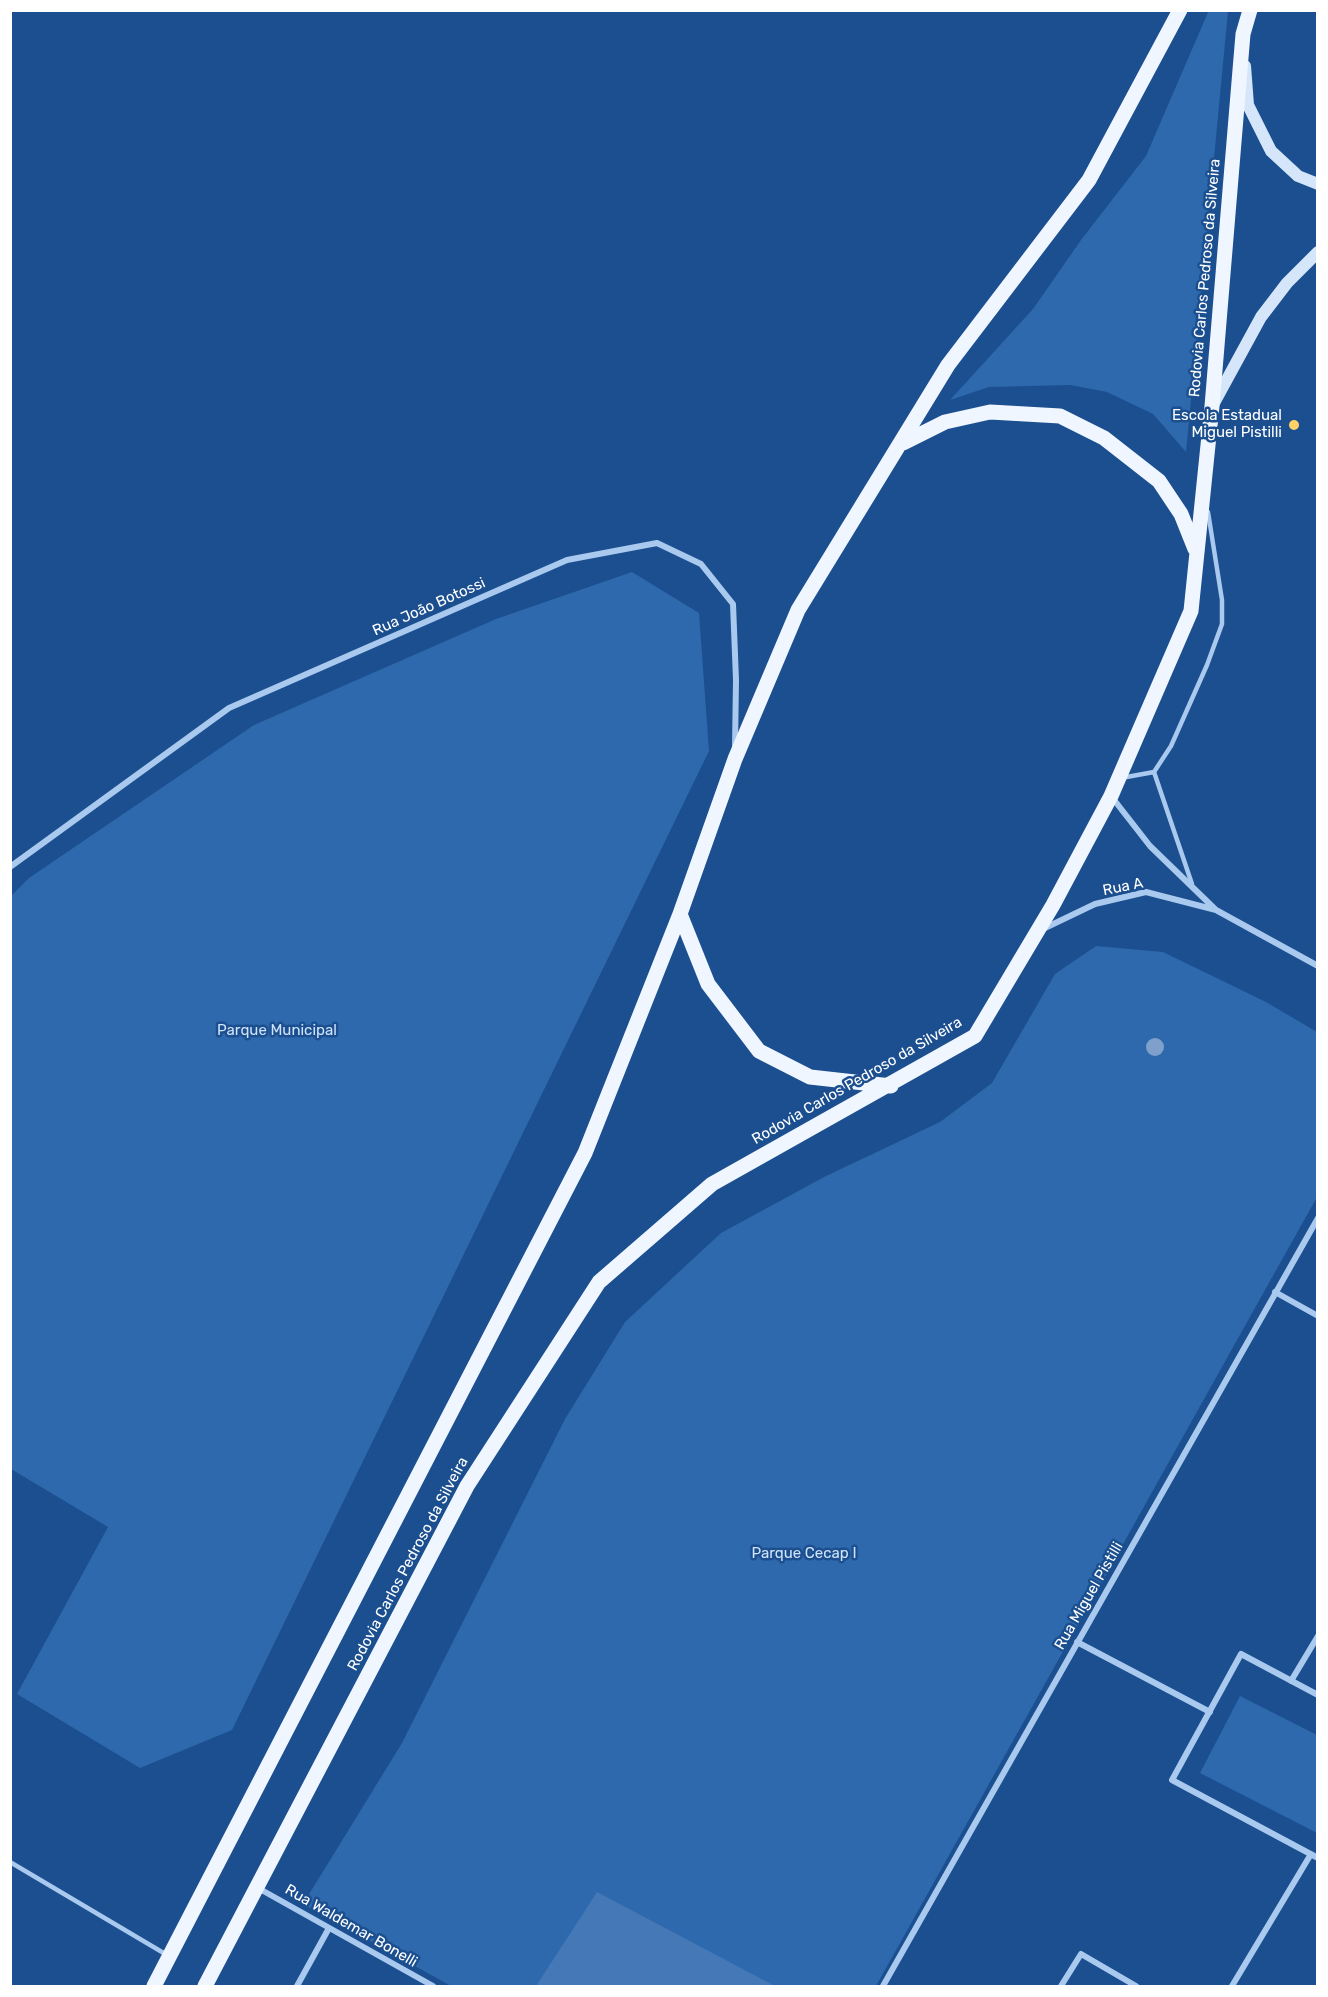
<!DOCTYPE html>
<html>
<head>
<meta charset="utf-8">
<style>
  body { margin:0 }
  #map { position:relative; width:1328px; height:1997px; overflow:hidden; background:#1b4f8f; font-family:Rubik,sans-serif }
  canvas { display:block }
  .frame { position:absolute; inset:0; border:12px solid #fff; pointer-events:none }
</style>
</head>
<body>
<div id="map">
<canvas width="1328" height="1997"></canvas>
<div class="frame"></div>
</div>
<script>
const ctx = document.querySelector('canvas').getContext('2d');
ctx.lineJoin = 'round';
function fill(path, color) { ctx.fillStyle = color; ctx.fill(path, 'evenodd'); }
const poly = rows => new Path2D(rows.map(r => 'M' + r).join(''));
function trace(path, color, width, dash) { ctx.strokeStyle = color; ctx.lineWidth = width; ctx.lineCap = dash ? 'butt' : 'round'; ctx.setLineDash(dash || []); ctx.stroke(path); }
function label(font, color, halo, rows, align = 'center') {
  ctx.font = font + ' Rubik,sans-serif'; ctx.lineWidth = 5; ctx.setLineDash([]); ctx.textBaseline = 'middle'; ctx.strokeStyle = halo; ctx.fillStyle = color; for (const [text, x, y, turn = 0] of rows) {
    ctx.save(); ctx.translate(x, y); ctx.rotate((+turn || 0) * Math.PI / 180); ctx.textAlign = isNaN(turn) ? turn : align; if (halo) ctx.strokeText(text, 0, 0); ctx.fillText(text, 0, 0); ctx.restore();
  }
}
const green = poly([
  [1209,10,1228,11,1186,452,1153,414,1107,392,1070,385,989,387,950,400,1033,309,1081,240,1146,156],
  [632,572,699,613,709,751,232,1730,140,1768,17,1694,108,1527,11,1469,11,896,29,878,254,725,496,619],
  [1096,946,1163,952,1266,1002,1317,1032,1317,1197,876,1986,451,1986,303,1904,402,1743,565,1419,625,1322,721,1233,824,1177,940,1122,992,1083,1055,974],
  [1240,1696,1317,1735,1317,1833,1200,1773]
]);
const building = poly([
  [597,1892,775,1986,536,1986]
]);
const lane = poly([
  [1154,772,1192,884],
  [1121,778,1154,772,1171,746,1207,665,1222,624,1222,600,1208,512],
  [10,1862,167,1955]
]);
const street = poly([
  [1111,796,1150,846,1216,910],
  [10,867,229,708,567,560,657,543,701,564,733,604,736,680,735,747],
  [1045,928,1095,904,1146,892,1216,910,1318,966],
  [1275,1292,1318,1316],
  [1077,1642,1210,1712],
  [1291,1681,1318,1636],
  [1318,1695,1241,1654,1172,1780,1318,1858],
  [258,1888,433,1986],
  [297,1986,329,1928],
  [883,1986,1318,1218],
  [1061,1986,1081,1954,1136,1986],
  [1232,1986,1311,1854]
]);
const secondary = poly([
  [1245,66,1248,105,1271,151,1298,176,1318,184],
  [1213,405,1261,317,1287,283,1318,252]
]);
const primary = poly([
  [903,443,945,422,990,412,1060,416,1104,438,1159,481,1181,514,1195,549],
  [680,914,708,984,759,1051,810,1077,891,1086],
  [154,1986,585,1153,680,914,735,759,798,610,948,365,1089,180,1180,10],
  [205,1986,467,1486,599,1282,712,1184,975,1036,1053,905,1111,796,1191,611,1212,406,1243,34,1250,10]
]);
const trees = [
  [1155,1047]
];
const markers = [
  [1294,425,6,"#ffd166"]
];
const streetNames = [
  ["Rodovia Carlos Pedroso da Silveira",1205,278,-85],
  ["Rua João Botossi",429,607,-24],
  ["Rua A",1123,887,-11],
  ["Rodovia Carlos Pedroso da Silveira",857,1081,-30],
  ["Rodovia Carlos Pedroso da Silveira",408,1564,-62],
  ["Rua Miguel Pistilli",1089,1596,-60],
  ["Rua Waldemar Bonelli",351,1926,30]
];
const poiNames = [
  ["Escola Estadual",1282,416],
  ["Miguel Pistilli",1282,433]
];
const parkNames = [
  ["Parque Municipal",277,1031],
  ["Parque Cecap I",804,1554]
];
fill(green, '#2e69ad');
fill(building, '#4478b7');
trace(lane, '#a9c9ee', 4.5);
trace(street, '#a9c9ee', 6);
trace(secondary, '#d6e6fa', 12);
trace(primary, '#f0f6ff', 15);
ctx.fillStyle = '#7ea0ca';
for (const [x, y] of trees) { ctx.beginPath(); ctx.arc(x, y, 9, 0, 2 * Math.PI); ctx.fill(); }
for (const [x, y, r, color] of markers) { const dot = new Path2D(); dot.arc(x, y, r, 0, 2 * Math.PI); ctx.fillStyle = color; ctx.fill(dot); trace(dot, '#1b4f8f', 2); }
label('15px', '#fff', '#1b4f8f', streetNames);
label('15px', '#fff', '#1b4f8f', poiNames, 'right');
label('15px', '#cfe3fa', '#1b4f8f', parkNames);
</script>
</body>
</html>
